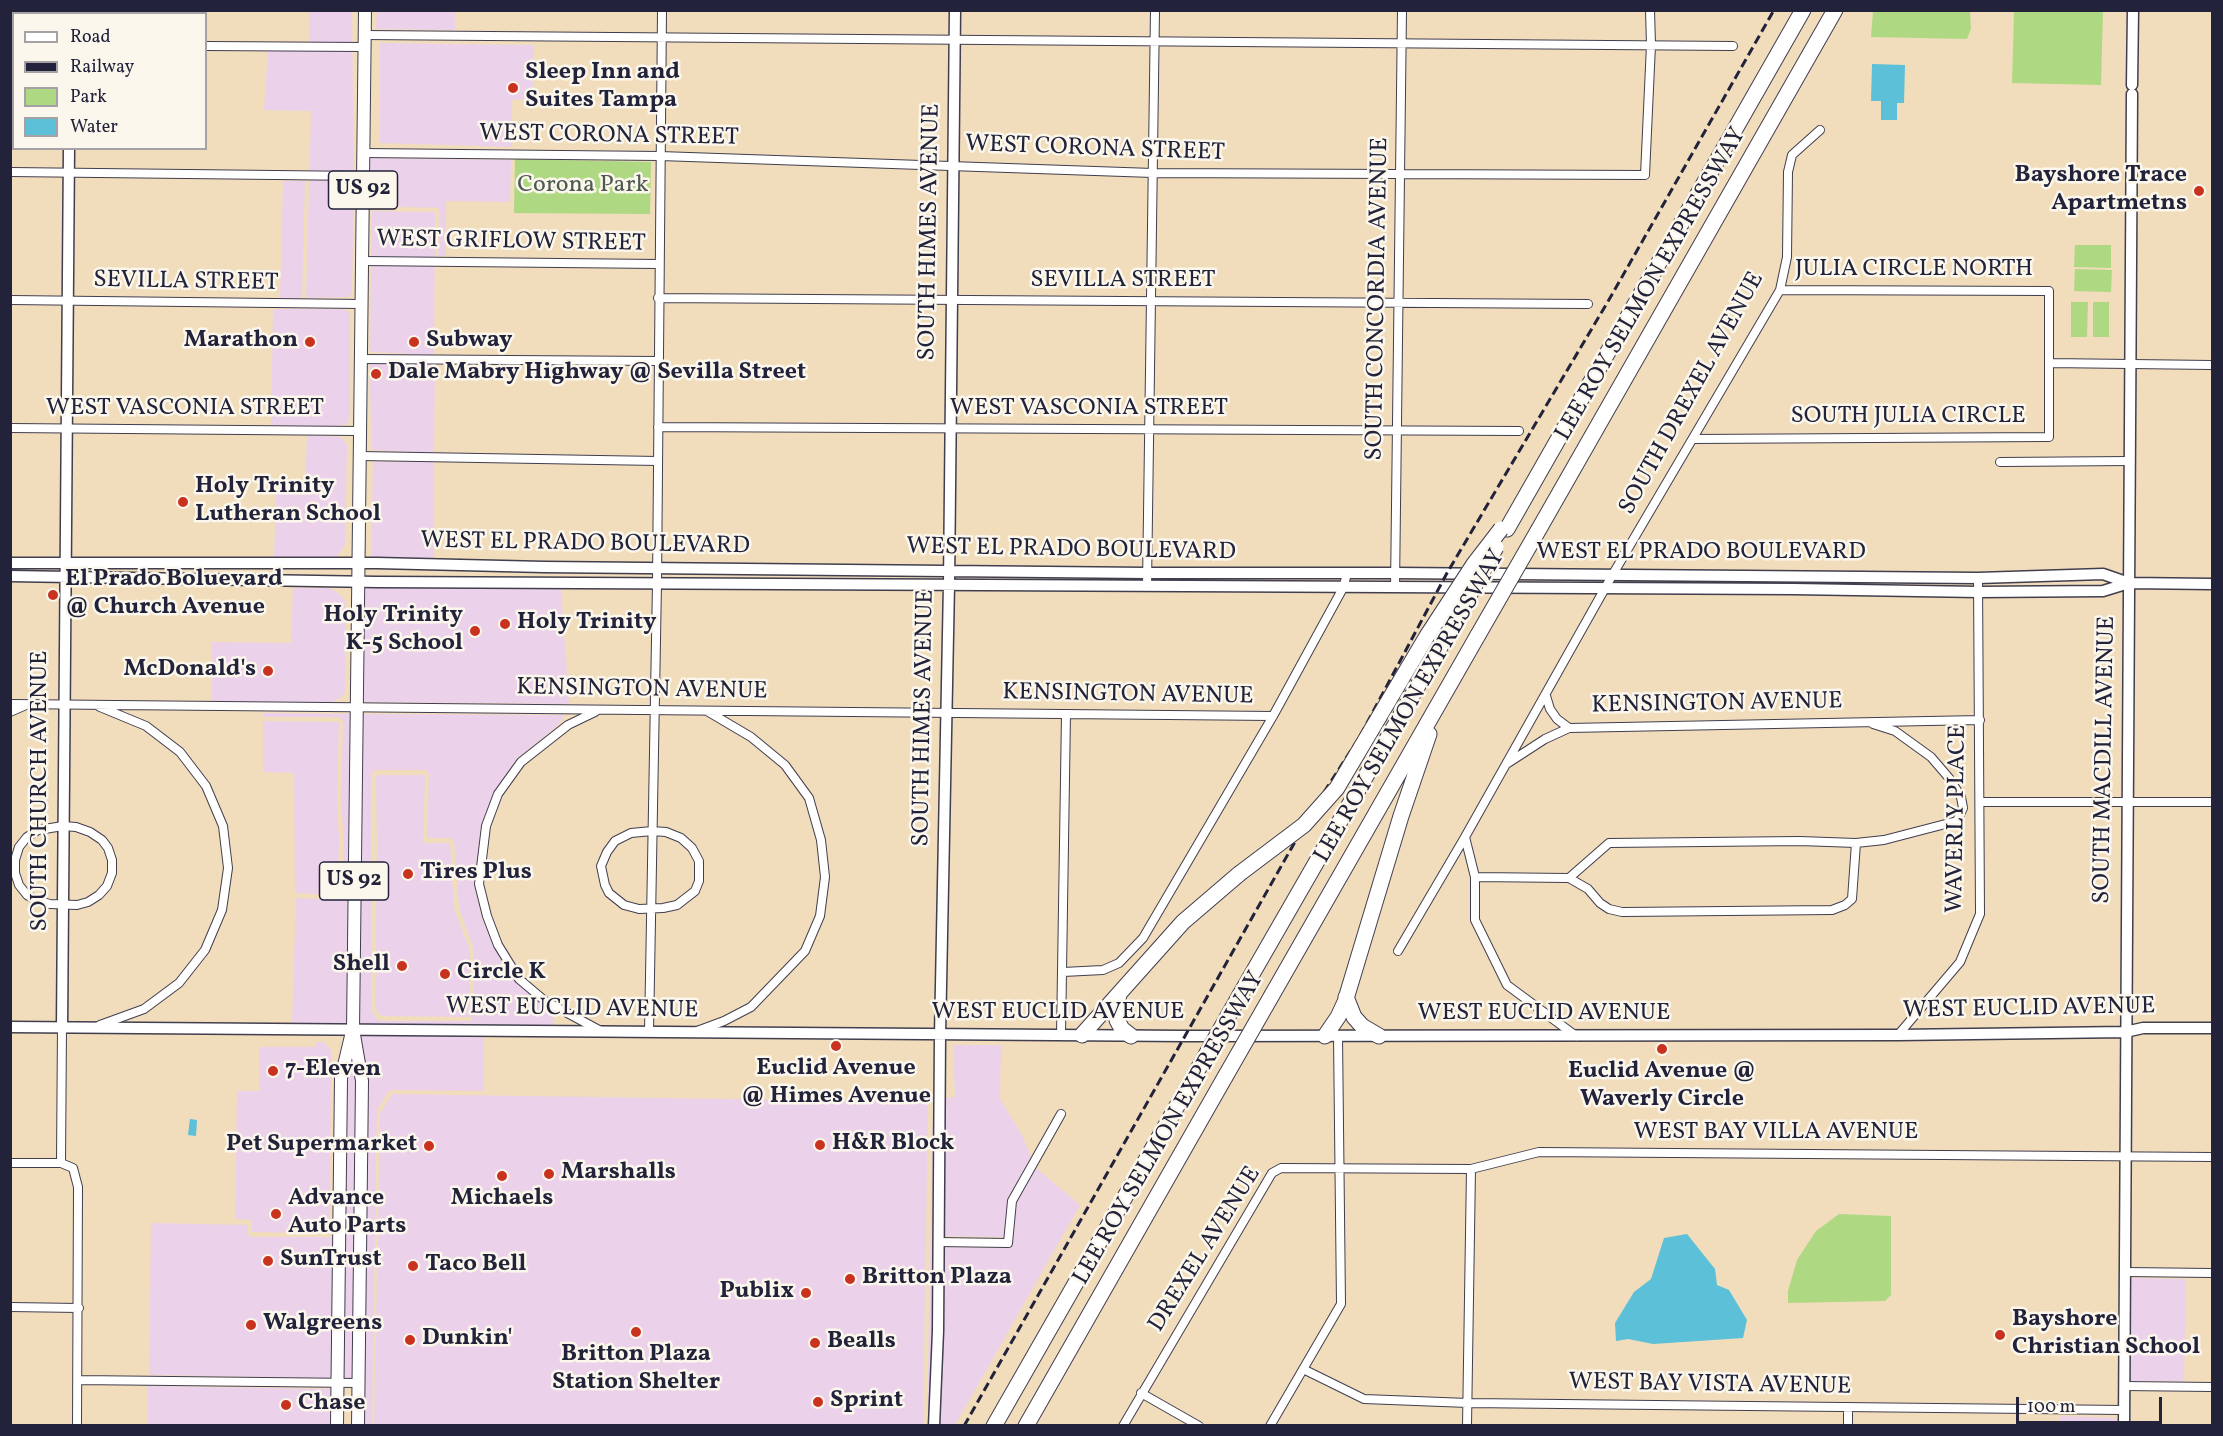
<!DOCTYPE html>
<html>
<head>
<meta charset="utf-8">
<style>
  body { margin:0 }
  #map { position:relative; width:2223px; height:1436px; overflow:hidden; background:#f1ddbc; font-family:Vollkorn,serif }
  canvas { display:block }
  .frame { position:absolute; inset:0; border:12px solid #22223b; pointer-events:none }
  .legend { position:absolute; left:12px; top:12px; width:195px; height:138px; box-sizing:border-box; background:#fbf7ec; border:2px solid #a4a2a5; margin:0; padding:8px 10px; list-style:none; font-size:18px; color:#22223b }
  .legend li { display:flex; align-items:center; gap:12px; height:30px }
  .legend b { width:30px; border:2px solid #a4a2a5 }
  .scale { position:absolute; left:2016px; top:1397px; width:146px; height:27px; box-sizing:border-box; border:3px solid #22223b; border-top:0; padding-left:8px; font-size:18px; line-height:21px; white-space:nowrap; color:#22223b; -webkit-text-stroke:4px #fbf7ec; paint-order:stroke }
</style>
</head>
<body>
<div id="map">
<canvas width="2223" height="1436"></canvas>
<div class="frame"></div>
<ul class="legend">
<li><b style="height:8px;background:#fff"></b>Road</li>
<li><b style="height:8px;background:#22223b"></b>Railway</li>
<li><b style="height:16px;background:#afd883"></b>Park</li>
<li><b style="height:16px;background:#5bc0d8"></b>Water</li>
</ul>
<div class="scale">100 m</div>
</div>
<script>
const ctx = document.querySelector('canvas').getContext('2d');
ctx.lineJoin = 'round';
function fill(path, color) { ctx.fillStyle = color; ctx.fill(path, 'evenodd'); }
const poly = rows => new Path2D(rows.map(r => 'M' + r).join(''));
function trace(path, color, width, dash) { ctx.strokeStyle = color; ctx.lineWidth = width; ctx.lineCap = dash ? 'butt' : 'round'; ctx.setLineDash(dash || []); ctx.stroke(path); }
function label(font, color, halo, rows, align = 'center') {
  ctx.font = font + ' Vollkorn,serif'; ctx.lineWidth = 5; ctx.setLineDash([]); ctx.textBaseline = 'middle'; ctx.strokeStyle = halo; ctx.fillStyle = color; for (const [text, x, y, turn = 0] of rows) {
    ctx.save(); ctx.translate(x, y); ctx.rotate((+turn || 0) * Math.PI / 180); ctx.textAlign = isNaN(turn) ? turn : align; if (halo) ctx.strokeText(text, 0, 0); ctx.fillText(text, 0, 0); ctx.restore();
  }
}
const built = poly([
  [377,10,455,11,455,30,376,29],
  [309,11,352,11,354,187,352,292,349,297,306,298,311,111,264,110,268,49,309,50],
  [380,43,534,45,533,99,512,100,512,147,380,143],
  [368,158,511,160,510,202,446,201,446,256,438,256,440,212,438,208,372,206,368,208],
  [283,181,305,181,302,298,280,298],
  [372,211,435,212,434,355,370,352],
  [273,309,341,309,350,312,350,417,347,424,331,428,271,425],
  [369,364,435,364,434,453,372,450],
  [307,435,341,437,347,445,345,544,339,554,334,558,274,558,276,493,305,495],
  [373,462,433,462,434,559,371,559],
  [362,587,561,588,569,704,361,702],
  [293,588,330,588,339,594,345,601,345,691,342,697,332,702,212,702,212,642,291,643],
  [263,713,350,714,348,1024,292,1023,296,898,338,900,342,895,344,840,341,801,343,721,339,717,263,717],
  [360,714,565,715,556,727,517,758,494,792,481,825,474,883,482,919,503,965,516,983,553,1012,554,1025,358,1024],
  [374,770,425,770,429,774,427,838,450,838,454,841,459,908,474,950,472,1021,385,1021,377,1020,371,1009,371,775],
  [263,721,339,722,337,801,339,839,338,895,295,893,294,773,263,772],
  [376,775,425,775,423,843,450,843,454,909,470,950,470,1017,385,1016,379,1015,375,1007,377,843],
  [359,1035,484,1036,484,1091,392,1090,388,1092,377,1110,372,1426,363,1425],
  [316,1042,324,1042,331,1050,330,1233,251,1232,252,1220,235,1219,237,1091,259,1091,259,1047,315,1047],
  [953,1045,1001,1045,1000,1099,1023,1137,1031,1157,1008,1198,1003,1237,943,1236,944,1098,955,1097],
  [352,1054,357,1082,353,1378,343,1378,346,1079],
  [392,1094,928,1102,923,1425,374,1425,380,1113],
  [930,1097,934,1098,933,1331,929,1425,927,1426,933,1102],
  [1036,1168,1080,1205,955,1425,939,1426,943,1331,943,1247,1008,1248,1013,1243,1017,1202],
  [151,1223,248,1225,247,1233,251,1237,331,1237,334,1233,333,1378,149,1375],
  [2130,1278,2186,1279,2184,1381,2129,1381],
  [148,1386,333,1389,332,1425,148,1426],
  [2060,1416,2116,1418,2116,1425,2060,1425]
]);
const green = poly([
  [1873,11,1970,11,1971,29,1967,39,1871,37],
  [2014,11,2103,11,2101,85,2012,83],
  [515,159,651,162,650,214,514,213],
  [2075,245,2111,245,2111,268,2074,267],
  [2075,269,2112,270,2111,292,2074,291],
  [2071,302,2088,302,2087,337,2071,337],
  [2093,302,2109,302,2109,337,2093,337],
  [1839,1214,1891,1216,1891,1295,1885,1301,1788,1303,1788,1291,1797,1260,1816,1231]
]);
const water = poly([
  [1872,64,1905,65,1904,103,1897,103,1897,120,1881,120,1881,101,1871,101],
  [190,1119,197,1120,196,1136,188,1135],
  [1687,1234,1715,1269,1717,1285,1729,1290,1747,1320,1743,1338,1653,1344,1628,1339,1616,1341,1615,1323,1634,1292,1651,1279,1664,1238]
]);
const minor = poly([
  [365,35,1733,46],
  [10,44,14,44],
  [206,46,364,47],
  [363,153,660,156,1153,173,1645,175,1651,45,1650,10],
  [10,172,363,176],
  [362,261,659,264],
  [658,298,1588,304],
  [10,300,362,304],
  [361,359,658,361],
  [2049,363,2212,365],
  [658,427,1519,431],
  [10,428,360,431],
  [1693,439,2049,437,2049,291,1780,290],
  [360,456,658,461],
  [2000,462,2130,461],
  [1147,586,1155,10],
  [1395,588,1402,10],
  [1546,696,1550,709,1557,719,1569,728],
  [10,704,1273,716],
  [100,707,146,726,180,752,206,786,223,826,228,868,222,910,205,950,179,983,144,1009,100,1025],
  [10,712,26,705],
  [595,712,568,725,521,762,498,794,486,826,479,884,487,916,498,945,519,979,545,1001,599,1030],
  [1873,724,1895,731,1931,757,1949,778,1961,797,1963,808],
  [1508,763,1545,739,1569,728,1980,720],
  [1980,802,2212,802],
  [63,826,76,827,90,832,102,840,108,848,112,860,112,873,107,886,99,895,88,902,77,905,50,904,38,901,27,895,19,885,15,873,15,860,19,847,27,837,38,830,63,826],
  [652,831,666,832,681,838,692,848,699,861,699,881,695,891,677,905,663,908,639,909,624,905,609,893,605,885,601,866,607,852,615,841,631,833,652,831],
  [1475,877,1569,878],
  [1569,878,1609,843,1800,841,1856,843,1884,840,1957,821,1963,808],
  [1569,878,1588,889,1600,903,1609,909,1622,912,1832,910,1845,905,1852,899,1856,843],
  [1398,951,1465,837],
  [1063,972,1103,970,1119,963,1143,938,1273,716,1343,588,1347,574],
  [697,1031,724,1021,751,1007,805,951,820,916,825,877,821,840,809,798,785,765,751,737,707,711],
  [649,1032,657,583,662,10],
  [1898,1035,1960,962,1980,914,1978,578],
  [1061,1036,1066,714],
  [1576,1036,1507,985,1475,920,1475,877,1465,837,1613,574,1780,290,1787,257,1788,172,1792,155,1820,130],
  [10,1163,61,1163,73,1168,78,1187,77,1426],
  [61,1163,62,1027],
  [938,1242,1008,1243,1012,1201,1061,1114],
  [2125,1272,2212,1273],
  [10,1307,79,1308],
  [1303,1369,1364,1399,1468,1403,2124,1410],
  [78,1380,358,1383],
  [2124,1386,2212,1387],
  [1141,1393,1199,1426],
  [1848,1407,1848,1426],
  [1123,1426,1272,1173,1281,1168,1471,1169,1539,1152,2212,1157],
  [1270,1426,1341,1304,1338,1036],
  [1467,1426,1471,1169]
]);
const tertiary = poly([
  [70,14,70,10],
  [2132,85,2133,10],
  [10,563,377,563,544,567,1147,573,1395,573,1978,578,2103,574,2129,583],
  [10,576,377,582,1793,589,1979,592,2103,591,2129,583,2212,584],
  [10,1027,1186,1036,1898,1035,2125,1032,2143,1028,2212,1028],
  [62,1027,69,148],
  [934,1426,938,1331,940,1035,949,584,955,10],
  [2124,1426,2132,94]
]);
const primary = poly([
  [337,1426,341,1078,351,1036],
  [358,1426,362,1081,353,1029,365,10]
]);
const motorway = poly([
  [1507,529,1803,10],
  [1539,529,1835,10],
  [1119,995,1116,1005,1117,1020,1122,1029,1131,1036],
  [1240,995,1447,635],
  [1272,995,1478,635],
  [1346,997,1354,1017,1362,1026,1379,1036],
  [1082,1035,1183,922,1239,874],
  [1325,1036,1338,1017,1345,1002,1401,816,1429,734],
  [994,1426,1193,1078],
  [1026,1426,1225,1077]
]);
const rail = poly([
  [964,1426,1317,803,1359,738,1447,573,1610,298,1774,10]
]);
const motorwayBridge = poly([
  [1447,635,1496,547],
  [1478,635,1539,529],
  [1239,874,1304,825,1337,788,1427,636,1474,564,1501,529],
  [1225,1077,1272,995],
  [1193,1078,1240,995]
]);
const markers = [
  [513,88,6,"#c8321e"],
  [2199,191,6,"#c8321e"],
  [310,342,6,"#c8321e"],
  [414,342,6,"#c8321e"],
  [376,374,6,"#c8321e"],
  [183,502,6,"#c8321e"],
  [53,595,6,"#c8321e"],
  [505,624,6,"#c8321e"],
  [475,631,6,"#c8321e"],
  [268,671,6,"#c8321e"],
  [408,874,6,"#c8321e"],
  [402,966,6,"#c8321e"],
  [445,974,6,"#c8321e"],
  [836,1046,6,"#c8321e"],
  [1662,1049,6,"#c8321e"],
  [273,1071,6,"#c8321e"],
  [820,1145,6,"#c8321e"],
  [429,1146,6,"#c8321e"],
  [549,1174,6,"#c8321e"],
  [502,1176,6,"#c8321e"],
  [276,1214,6,"#c8321e"],
  [268,1261,6,"#c8321e"],
  [413,1266,6,"#c8321e"],
  [850,1279,6,"#c8321e"],
  [806,1293,6,"#c8321e"],
  [251,1325,6,"#c8321e"],
  [636,1332,6,"#c8321e"],
  [2000,1335,6,"#c8321e"],
  [410,1340,6,"#c8321e"],
  [815,1343,6,"#c8321e"],
  [818,1402,6,"#c8321e"],
  [286,1405,6,"#c8321e"]
];
const shields = [
  [363,190,69],
  [354,881,69]
];
const shieldNames = [
  ["US 92",363,190],
  ["US 92",354,881]
];
const poiNames = [
  ["Sleep Inn and",525,74],
  ["Suites Tampa",525,102],
  ["Bayshore Trace",2187,177,"right"],
  ["Apartmetns",2187,205,"right"],
  ["Marathon",298,342,"right"],
  ["Subway",426,342],
  ["Dale Mabry Highway @ Sevilla Street",388,374],
  ["Holy Trinity",195,488],
  ["Lutheran School",195,516],
  ["El Prado Boluevard",65,581],
  ["@ Church Avenue",65,609],
  ["Holy Trinity",463,617,"right"],
  ["K-5 School",463,645,"right"],
  ["Holy Trinity",517,624],
  ["McDonald's",256,671,"right"],
  ["Tires Plus",420,874],
  ["Shell",390,966,"right"],
  ["Circle K",457,974],
  ["Euclid Avenue",836,1070,"center"],
  ["@ Himes Avenue",836,1098,"center"],
  ["7-Eleven",285,1071],
  ["Euclid Avenue @",1662,1073,"center"],
  ["Waverly Circle",1662,1101,"center"],
  ["H&R Block",832,1145],
  ["Pet Supermarket",417,1146,"right"],
  ["Marshalls",561,1174],
  ["Advance",288,1200],
  ["Auto Parts",288,1228],
  ["Michaels",502,1200,"center"],
  ["SunTrust",280,1261],
  ["Taco Bell",425,1266],
  ["Britton Plaza",862,1279],
  ["Publix",794,1293,"right"],
  ["Bayshore",2012,1321],
  ["Christian School",2012,1349],
  ["Walgreens",263,1325],
  ["Dunkin'",422,1340],
  ["Bealls",827,1343],
  ["Britton Plaza",636,1356,"center"],
  ["Station Shelter",636,1384,"center"],
  ["Sprint",830,1402],
  ["Chase",298,1405]
];
const streetNames = [
  ["WEST CORONA STREET",609,137,1],
  ["WEST CORONA STREET",1095,150,2],
  ["SOUTH HIMES AVENUE",931,232,-89],
  ["WEST GRIFLOW STREET",511,243,1],
  ["JULIA CIRCLE NORTH",1914,271],
  ["SEVILLA STREET",1123,282],
  ["SEVILLA STREET",186,283,1],
  ["LEE ROY SELMON EXPRESSWAY",1652,285,-60],
  ["SOUTH CONCORDIA AVENUE",1379,299,-89],
  ["SOUTH DREXEL AVENUE",1693,394,-61],
  ["WEST VASCONIA STREET",185,410],
  ["WEST VASCONIA STREET",1089,410],
  ["SOUTH JULIA CIRCLE",1908,418],
  ["WEST EL PRADO BOULEVARD",585,545,1],
  ["WEST EL PRADO BOULEVARD",1071,551,1],
  ["WEST EL PRADO BOULEVARD",1701,554],
  ["KENSINGTON AVENUE",642,691,1],
  ["KENSINGTON AVENUE",1128,696,1],
  ["KENSINGTON AVENUE",1717,705,-1],
  ["LEE ROY SELMON EXPRESSWAY",1411,707,-60],
  ["SOUTH HIMES AVENUE",925,718,-89],
  ["SOUTH MACDILL AVENUE",2106,760,-89],
  ["SOUTH CHURCH AVENUE",42,791,-90],
  ["WAVERLY PLACE",1958,819,-89],
  ["WEST EUCLID AVENUE",572,1010,1],
  ["WEST EUCLID AVENUE",2029,1010,-1],
  ["WEST EUCLID AVENUE",1058,1014],
  ["WEST EUCLID AVENUE",1544,1015],
  ["LEE ROY SELMON EXPRESSWAY",1170,1129,-60],
  ["WEST BAY VILLA AVENUE",1776,1134],
  ["DREXEL AVENUE",1206,1250,-58],
  ["WEST BAY VISTA AVENUE",1710,1386,1]
];
const parkNames = [
  ["Corona Park",583,187]
];
fill(built, '#ecd1ea');
fill(green, '#afd883');
fill(water, '#5bc0d8');
trace(minor, '#413e4e', 10);
trace(tertiary, '#413e4e', 13);
trace(primary, '#413e4e', 14);
trace(motorway, '#413e4e', 17);
trace(minor, '#fff', 8);
trace(tertiary, '#fff', 10);
trace(primary, '#fff', 12);
trace(motorway, '#fff', 15);
trace(rail, '#22223b', 3, [9, 4.5]);
trace(motorwayBridge, '#413e4e', 17, []);
trace(motorwayBridge, '#fff', 15);
for (const [x, y, r, color] of markers) { const dot = new Path2D(); dot.arc(x, y, r, 0, 2 * Math.PI); ctx.fillStyle = color; ctx.fill(dot); trace(dot, '#fbf7ec', 2); }
for (const [x, y, w] of shields) { const box = new Path2D(); box.roundRect(x - w / 2, y - 19, w, 38, 4.5); ctx.fillStyle = '#fbf7ec'; ctx.fill(box); trace(box, '#22223b', 1.5); }
label('bold 22px', '#22223b', null, shieldNames);
label('bold 24px', '#22223b', '#fbf7ec', poiNames, 'left');
label('24px', '#22223b', '#fbf7ec', streetNames);
label('24px', '#4c5951', '#fbf7ec', parkNames);
</script>
</body>
</html>
